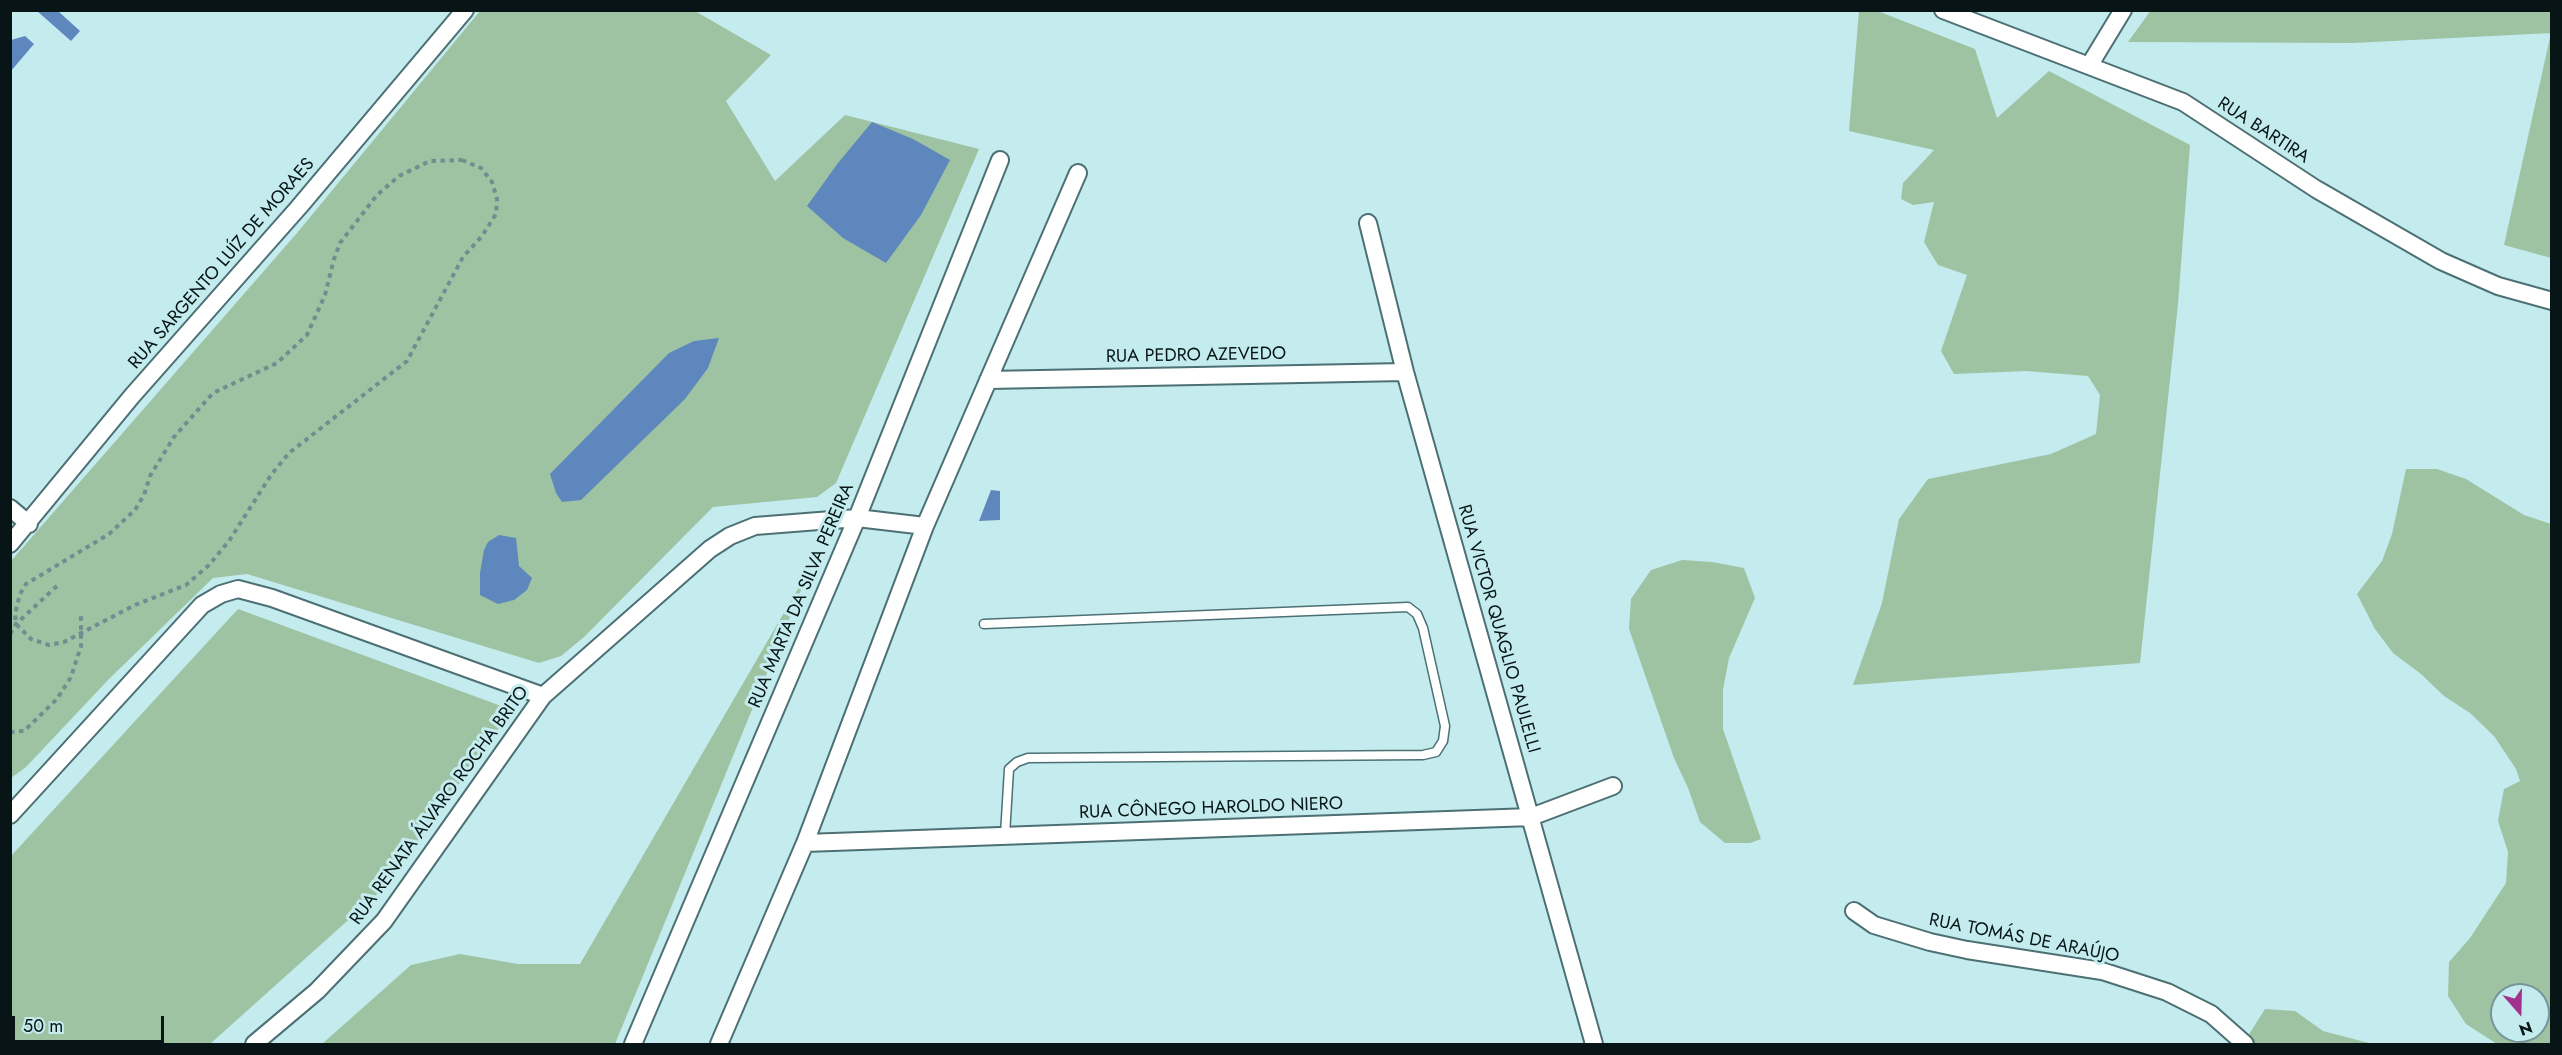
<!DOCTYPE html>
<html>
<head>
<meta charset="utf-8">
<style>
  body { margin:0 }
  #map { position:relative; width:2562px; height:1055px; overflow:hidden; background:#c4ebee; font-family:Jost,sans-serif }
  canvas { display:block }
  .frame { position:absolute; inset:0; border:12px solid #071516; pointer-events:none }
  .north { position:absolute; left:2490px; top:983px; width:60px; height:60px; box-sizing:border-box; background:#c4ebee; border:2px solid #789598; border-radius:50%; rotate:160deg; font-size:16px; font-weight:700; line-height:24px; text-align:center; color:#071516 }
  .north::after { content:''; display:block; margin:auto; width:21px; height:27px; background:#a3328e; clip-path:polygon(50% 0,100% 100%,50% 72%,0 100%) }
  .scale { position:absolute; left:12px; top:1016px; width:152px; height:27px; box-sizing:border-box; border:3px solid #071516; border-top:0; padding-left:8px; font-size:18px; line-height:21px; white-space:nowrap; color:#071516; -webkit-text-stroke:4px #c4ebee; paint-order:stroke }
</style>
</head>
<body>
<div id="map">
<canvas width="2562" height="1055"></canvas>
<div class="frame"></div>
<div class="north">N</div>
<div class="scale">50 m</div>
</div>
<script>
const ctx = document.querySelector('canvas').getContext('2d');
ctx.lineJoin = 'round';
function fill(path, color) { ctx.fillStyle = color; ctx.fill(path, 'evenodd'); }
const poly = rows => new Path2D(rows.map(r => 'M' + r).join(''));
function trace(path, color, width, dash) { ctx.strokeStyle = color; ctx.lineWidth = width; ctx.lineCap = dash ? 'butt' : 'round'; ctx.setLineDash(dash || []); ctx.stroke(path); }
function label(font, color, halo, rows, align = 'center') {
  ctx.font = font + ' Jost,sans-serif'; ctx.lineWidth = 6; ctx.setLineDash([]); ctx.textBaseline = 'middle'; ctx.strokeStyle = halo; ctx.fillStyle = color; for (const [text, x, y, turn = 0] of rows) {
    ctx.save(); ctx.translate(x, y); ctx.rotate((+turn || 0) * Math.PI / 180); ctx.textAlign = isNaN(turn) ? turn : align; if (halo) ctx.strokeText(text, 0, 0); ctx.fillText(text, 0, 0); ctx.restore();
  }
}
const green = poly([
  [1875,10,1975,49,1997,118,2049,71,2190,145,2178,304,2140,663,1853,685,1882,603,1899,519,1928,479,2051,454,2096,434,2100,395,2088,376,2026,371,1954,374,1941,351,1967,275,1938,265,1924,242,1934,202,1913,205,1901,199,1903,183,1934,150,1849,131,1859,11],
  [2151,10,2551,11,2551,258,2504,245,2551,33,2353,43,2128,42],
  [480,11,695,11,771,55,726,101,775,181,845,115,979,149,836,483,817,497,713,507,584,637,561,656,539,663,247,574,213,578,109,679,26,767,11,778,11,561,297,233],
  [2406,469,2437,469,2466,479,2524,515,2551,524,2551,1044,2497,1044,2466,1024,2448,996,2449,962,2470,938,2506,883,2508,852,2498,821,2504,789,2520,781,2516,769,2494,736,2470,713,2444,696,2421,674,2393,653,2375,629,2357,594,2382,561,2392,534],
  [2502,995,2538,995,2538,1031,2502,1031],
  [1682,560,1712,562,1744,568,1755,598,1729,658,1723,690,1723,729,1761,839,1750,843,1725,843,1700,822,1688,788,1674,758,1629,629,1631,599,1651,570],
  [810,568,615,1044,322,1044,411,965,460,954,518,964,580,964],
  [238,609,512,710,384,888,210,1044,11,1044,11,856],
  [2265,1009,2295,1011,2323,1031,2373,1044,2251,1044,2248,1036]
]);
const water = poly([
  [37,11,58,11,80,31,71,41],
  [25,36,34,44,11,71,11,40],
  [872,122,913,139,950,160,921,215,886,263,843,238,807,206,838,163],
  [719,338,708,368,685,399,581,500,562,502,556,493,550,474,669,353,694,341],
  [991,490,1000,491,1000,520,979,521],
  [499,535,516,538,519,566,532,578,527,590,514,600,498,604,480,595,480,573,484,550,488,542]
]);
const path = poly([
  [462,160,481,168,492,182,497,199,496,214,482,236,463,257,407,361,289,453,271,475,229,541,209,565,186,585,135,605,64,642,49,645,31,639,16,624,15,614,20,594,26,584,109,534,135,510,144,495,150,476,174,437,213,393,277,363,307,335,325,295,334,259,340,243,377,195,399,176,430,161,462,160],
  [10,634,16,624,58,585],
  [10,732,24,731,57,699,71,677,81,646,81,616]
]);
const service = poly([
  [984,624,1408,607,1417,614,1423,628,1445,726,1443,741,1436,752,1423,755,1028,758,1017,762,1009,769,1005,835]
]);
const minor = poly([
  [1943,10,2183,102,2316,189,2441,261,2498,286,2552,301],
  [2089,66,2123,10],
  [1368,223,1405,372,1594,1044],
  [988,380,1405,372],
  [10,508,29,524],
  [10,544,132,396,299,207,465,10],
  [10,815,202,605,221,594,238,589,272,598,543,696],
  [805,843,1531,817,1613,786],
  [1854,911,1874,925,1930,942,1967,950,2102,971,2167,992,2211,1014,2245,1044],
  [254,1044,317,991,384,921,543,696,710,549,730,536,755,526,857,518,925,526],
  [633,1044,857,518,1000,160],
  [719,1044,805,843,925,526,1078,173]
]);
const streetNames = [
  ["RUA BARTIRA",2263,131,33],
  ["RUA SARGENTO LUÍZ DE MORAES",222,264,-49],
  ["RUA PEDRO AZEVEDO",1196,356,-1],
  ["RUA MARTA DA SILVA PEREIRA",802,596,-67],
  ["RUA VICTOR QUAGLIO PAULELLI",1498,629,74],
  ["RUA RENATA ÁLVARO ROCHA BRITO",440,806,-54],
  ["RUA CÔNEGO HAROLDO NIERO",1211,809,-2],
  ["RUA TOMÁS DE ARAÚJO",2024,939,11]
];
fill(green, '#9ec3a3');
fill(water, '#5e87be');
trace(service, '#4c7073', 11);
trace(minor, '#4c7073', 20);
trace(path, '#718d8f', 4, [4.5, 4.5]);
trace(service, '#fff', 8);
trace(minor, '#fff', 16);
label('18px', '#071516', '#c4ebee', streetNames);
</script>
</body>
</html>
